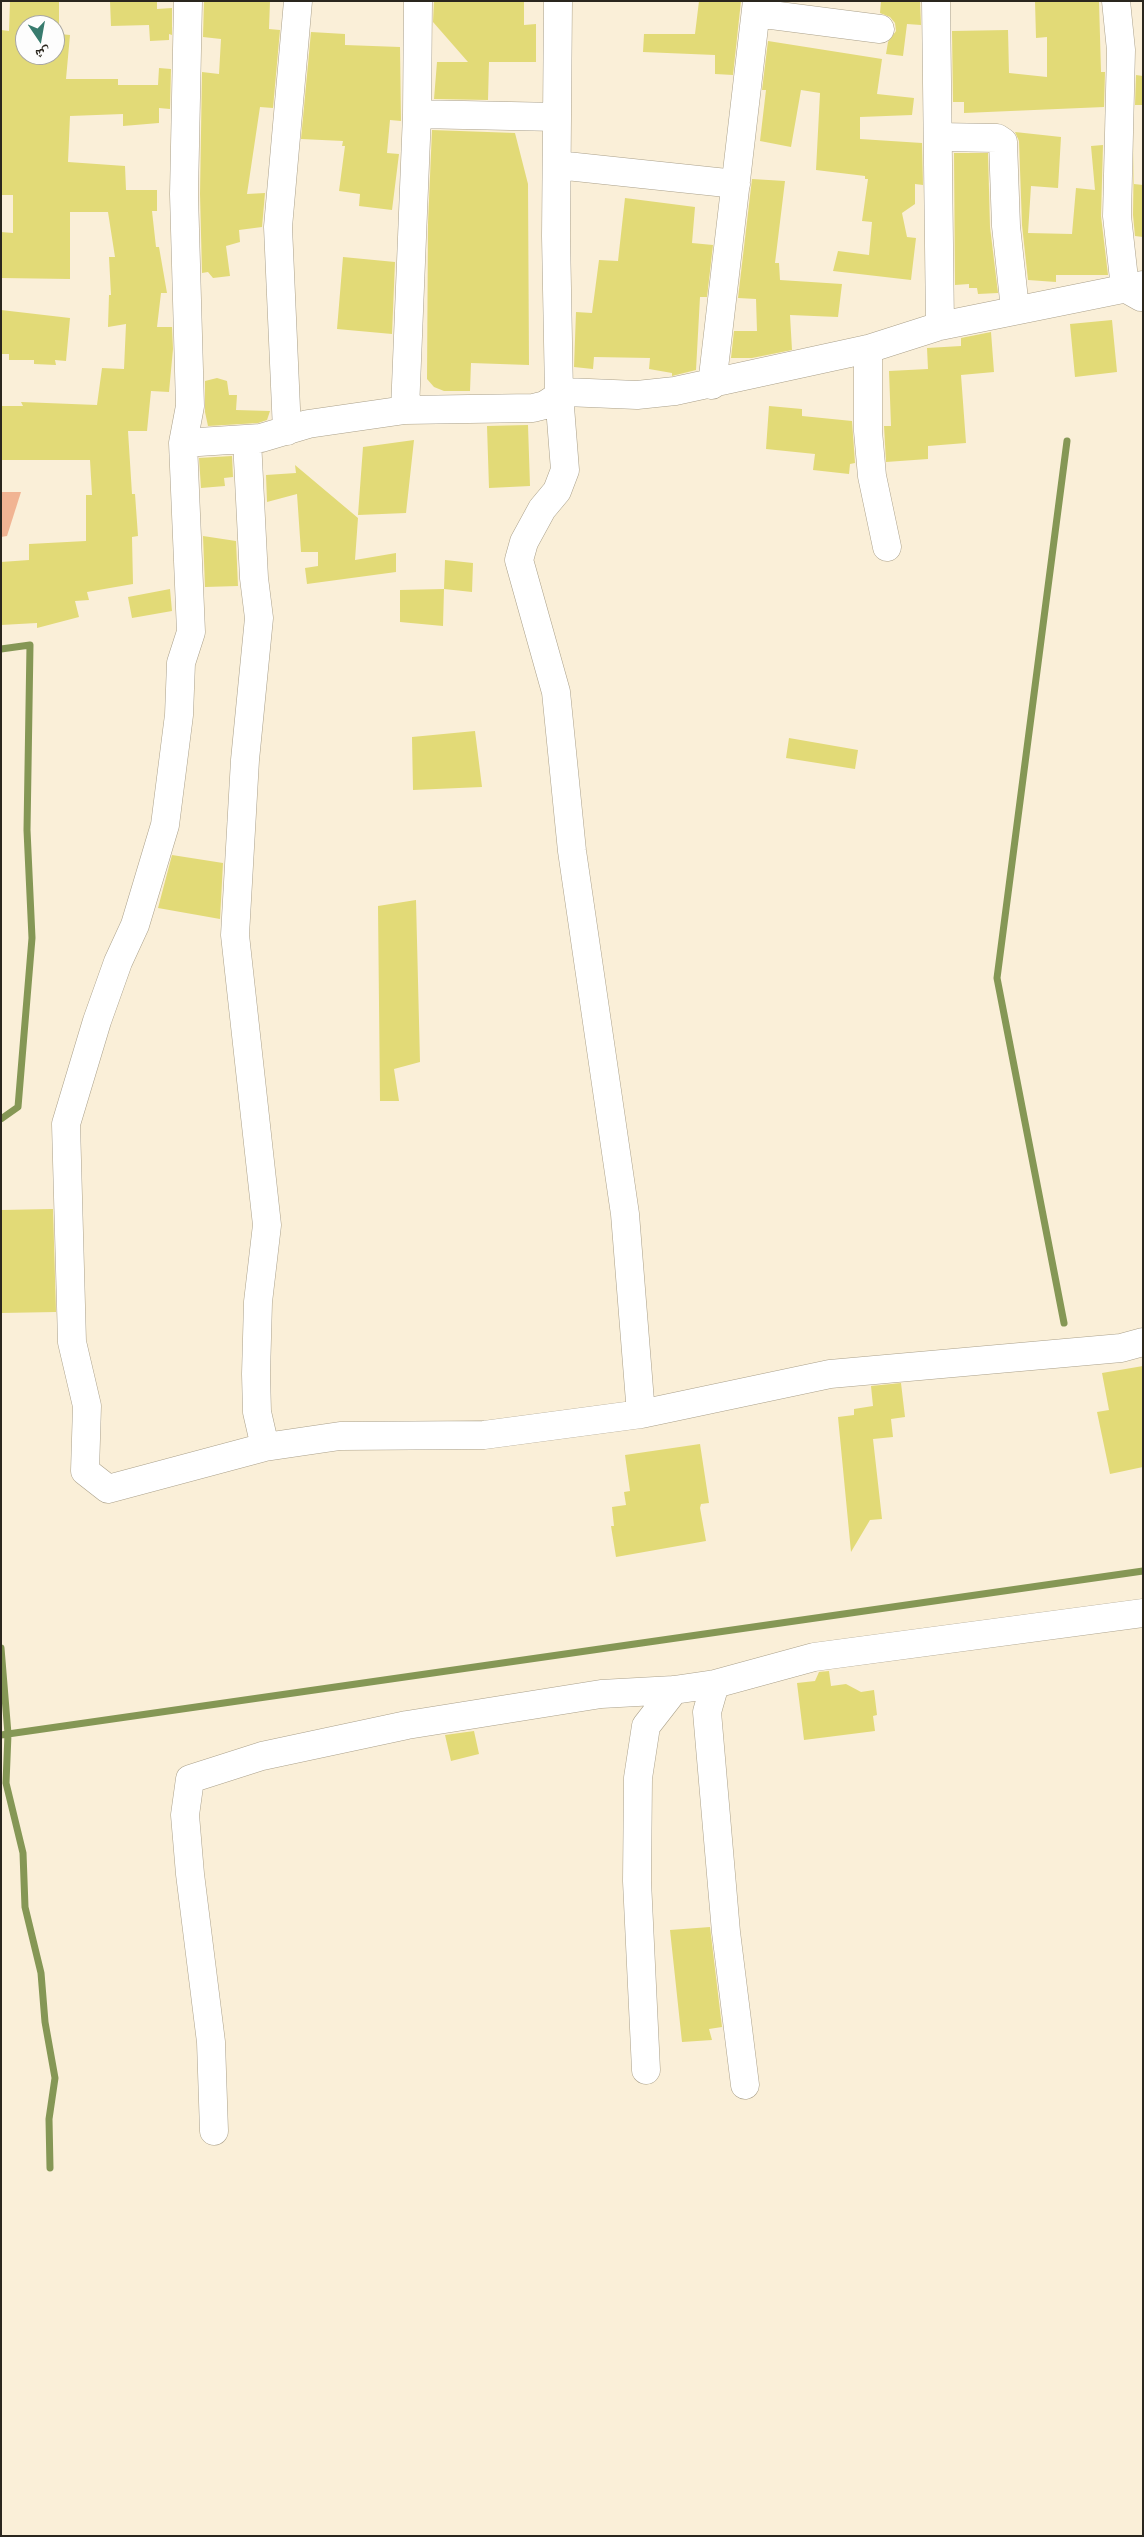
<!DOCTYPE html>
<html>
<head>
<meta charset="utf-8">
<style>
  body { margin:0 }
  #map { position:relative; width:1144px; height:2537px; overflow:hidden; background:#faefd8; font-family:"Work Sans","Noto Naskh Arabic",sans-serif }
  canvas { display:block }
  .frame { position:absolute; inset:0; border:2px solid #2a261e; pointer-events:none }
  .north { position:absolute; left:15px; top:15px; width:50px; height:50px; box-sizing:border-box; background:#fdfdfd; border:1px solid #a9a7a4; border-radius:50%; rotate:168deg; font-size:14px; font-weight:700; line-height:20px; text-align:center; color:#2a261e }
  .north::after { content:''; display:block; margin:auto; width:18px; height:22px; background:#387b6e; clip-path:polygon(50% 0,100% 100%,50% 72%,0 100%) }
</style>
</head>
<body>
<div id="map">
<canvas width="1144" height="2537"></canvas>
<div class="frame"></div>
<div class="north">ش</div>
</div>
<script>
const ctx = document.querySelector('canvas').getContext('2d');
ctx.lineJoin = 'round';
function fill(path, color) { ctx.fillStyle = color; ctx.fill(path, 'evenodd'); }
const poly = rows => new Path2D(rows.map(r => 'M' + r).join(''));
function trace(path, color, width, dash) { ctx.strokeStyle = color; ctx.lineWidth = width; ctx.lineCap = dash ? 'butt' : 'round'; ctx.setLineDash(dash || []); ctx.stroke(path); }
const green = poly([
  [1,492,21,492,7,536,1,537]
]);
const stream = poly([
  [1,649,30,645,27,830,32,938,18,1107,1,1119],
  [1064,1323,997,978,1067,441],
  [1,1648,8,1734,6,1783,23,1853,25,1907,41,1973,45,2022,55,2078,49,2119,50,2168],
  [1,1735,1143,1571]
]);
const building = poly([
  [10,1,59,1,59,34,70,35,66,79,118,79,118,85,158,85,159,68,171,69,170,109,159,108,159,123,123,126,123,114,70,116,68,162,125,166,126,190,157,190,157,211,152,211,156,247,159,247,167,293,161,293,157,327,172,327,173,349,169,392,151,391,147,431,128,431,132,494,135,494,138,536,132,537,133,584,87,592,89,600,75,601,79,617,37,628,37,623,1,625,1,562,29,560,29,544,86,541,86,495,92,495,90,460,1,460,1,406,23,406,21,402,97,405,102,368,124,369,126,324,108,327,109,295,111,295,109,257,115,257,108,212,70,212,70,279,2,278,1,232,13,233,13,195,1,195,1,30,9,31],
  [25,25,55,25,55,55,25,55],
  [110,1,157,1,157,9,172,8,172,35,169,34,169,40,150,41,149,25,111,26],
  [204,1,270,1,269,29,280,30,273,108,260,107,247,194,265,193,262,227,239,230,240,242,226,246,230,276,213,278,208,272,202,273,200,194,202,72,219,74,221,39,203,37],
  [434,1,524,1,524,25,536,24,536,62,489,62,488,100,434,99,437,62,468,62,433,22],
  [699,1,741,1,733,75,715,74,715,55,643,52,644,34,695,34],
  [881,1,920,1,921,25,907,24,903,56,886,54,888,42,896,31,895,23,890,17,880,13],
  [1035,1,1099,1,1101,72,1105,72,1104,107,964,113,964,102,953,102,952,31,1008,30,1009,73,1047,77,1047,37,1036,38],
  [311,32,345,34,345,45,400,47,401,121,390,120,387,153,399,154,392,210,359,206,360,194,339,191,345,146,342,146,343,141,301,139],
  [768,41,882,59,877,94,914,98,912,115,860,117,860,139,922,143,923,185,915,184,915,204,902,213,907,237,916,238,911,280,833,271,838,251,869,255,872,222,862,221,868,179,865,179,865,176,816,170,820,93,801,90,791,147,760,141,766,90,762,90],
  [1136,75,1143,76,1143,105,1135,105],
  [432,130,515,133,528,184,529,365,471,363,470,391,444,391,434,387,427,379,428,223],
  [1015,132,1061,137,1058,188,1031,186,1028,233,1072,234,1076,188,1095,190,1091,146,1103,145,1101,216,1108,275,1056,275,1056,282,1028,280,1022,225,1019,141],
  [1134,142,1134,184,1143,185,1143,237,1135,236,1133,215],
  [954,153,988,153,990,227,998,293,978,294,977,288,969,288,969,284,955,285],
  [752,179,785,181,775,263,779,263,780,280,842,284,838,317,790,315,792,350,752,358,731,358,734,331,757,331,756,299,738,298],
  [625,198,695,207,692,243,713,245,707,297,700,297,696,370,672,376,672,373,649,369,650,358,594,357,593,369,574,367,576,312,592,313,599,260,618,261],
  [343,257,395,262,392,334,337,329],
  [1,310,70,318,66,361,55,360,56,365,34,364,34,360,9,360,9,354,1,354],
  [1112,320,1117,372,1075,377,1070,324],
  [991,332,994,372,961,375,966,443,928,446,928,459,886,462,884,426,891,426,889,371,928,369,927,348,961,346,961,338],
  [217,378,227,381,229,395,237,395,236,410,270,411,267,420,258,423,208,426,205,412,205,381],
  [769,406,802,409,802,416,852,421,855,463,850,464,849,474,813,470,815,454,766,449],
  [528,425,530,486,489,488,487,426],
  [414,440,406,513,358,515,363,447],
  [232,456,233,477,224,478,225,486,201,488,199,458],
  [295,465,358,518,355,560,396,553,396,572,307,584,305,568,318,566,318,552,301,552,297,494,267,502,266,475,296,473],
  [203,536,236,541,238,586,205,587],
  [445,560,473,563,472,592,444,589,443,626,400,622,400,590,444,589],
  [170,589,172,611,132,618,128,597],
  [475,731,482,787,413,790,412,737],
  [789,738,858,750,855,769,786,758],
  [172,855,223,863,220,919,158,908],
  [416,900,420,1062,394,1069,399,1101,380,1101,378,906],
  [53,1209,56,1312,1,1313,1,1210],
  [1143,1366,1143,1467,1110,1474,1097,1412,1109,1410,1102,1373],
  [901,1383,905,1417,891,1419,893,1437,873,1439,882,1519,870,1520,851,1552,838,1417,854,1415,854,1409,873,1406,871,1386],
  [700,1444,709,1503,701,1504,700,1508,706,1541,616,1557,611,1526,614,1526,612,1507,626,1505,624,1492,630,1491,625,1455],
  [829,1671,831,1686,846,1684,861,1692,874,1690,877,1715,873,1716,875,1731,804,1740,797,1683,815,1681,819,1672],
  [474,1731,479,1754,451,1761,445,1735],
  [710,1927,722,2027,709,2029,712,2040,682,2042,670,1930]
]);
const minor = poly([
  [188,1,184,194,190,406,183,443,191,632,181,663,179,715,165,825,135,925,118,962,97,1021,66,1124,72,1342,87,1406,85,1471,108,1489,265,1447],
  [558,1,556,236,559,394,565,470,557,491,542,509,524,542,519,560,556,692,572,851,625,1214,641,1414],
  [936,1,940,326],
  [1116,1,1121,50,1117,216,1125,288,1141,297],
  [756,13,880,29],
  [417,114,557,117],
  [938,137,997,138,1003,142,1006,226,1015,309],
  [557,165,736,184],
  [868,349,868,431,872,476,887,547],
  [712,385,757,1],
  [405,410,417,114,418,1],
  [287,431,278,227,298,1],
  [247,440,254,578,259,618,245,760,235,935,267,1225,258,1302,256,1374,257,1412,265,1447,340,1436,484,1435,641,1414,830,1374,1121,1348,1143,1342],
  [183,443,261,438,308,424,405,410,533,408,545,405,565,392,637,395,675,391,868,349,940,326,1143,285],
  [715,1684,707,1712,726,1932,745,2085],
  [646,2070,637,1881,638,1778,646,1726,674,1690],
  [214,2131,211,2042,190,1874,185,1815,190,1779,262,1756,407,1725,601,1694,674,1690,715,1684,814,1657,1143,1613]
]);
fill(green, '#f1b493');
trace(stream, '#859755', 7);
fill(building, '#e2da77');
trace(minor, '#aaa08a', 29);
trace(minor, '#fff', 28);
</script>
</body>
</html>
